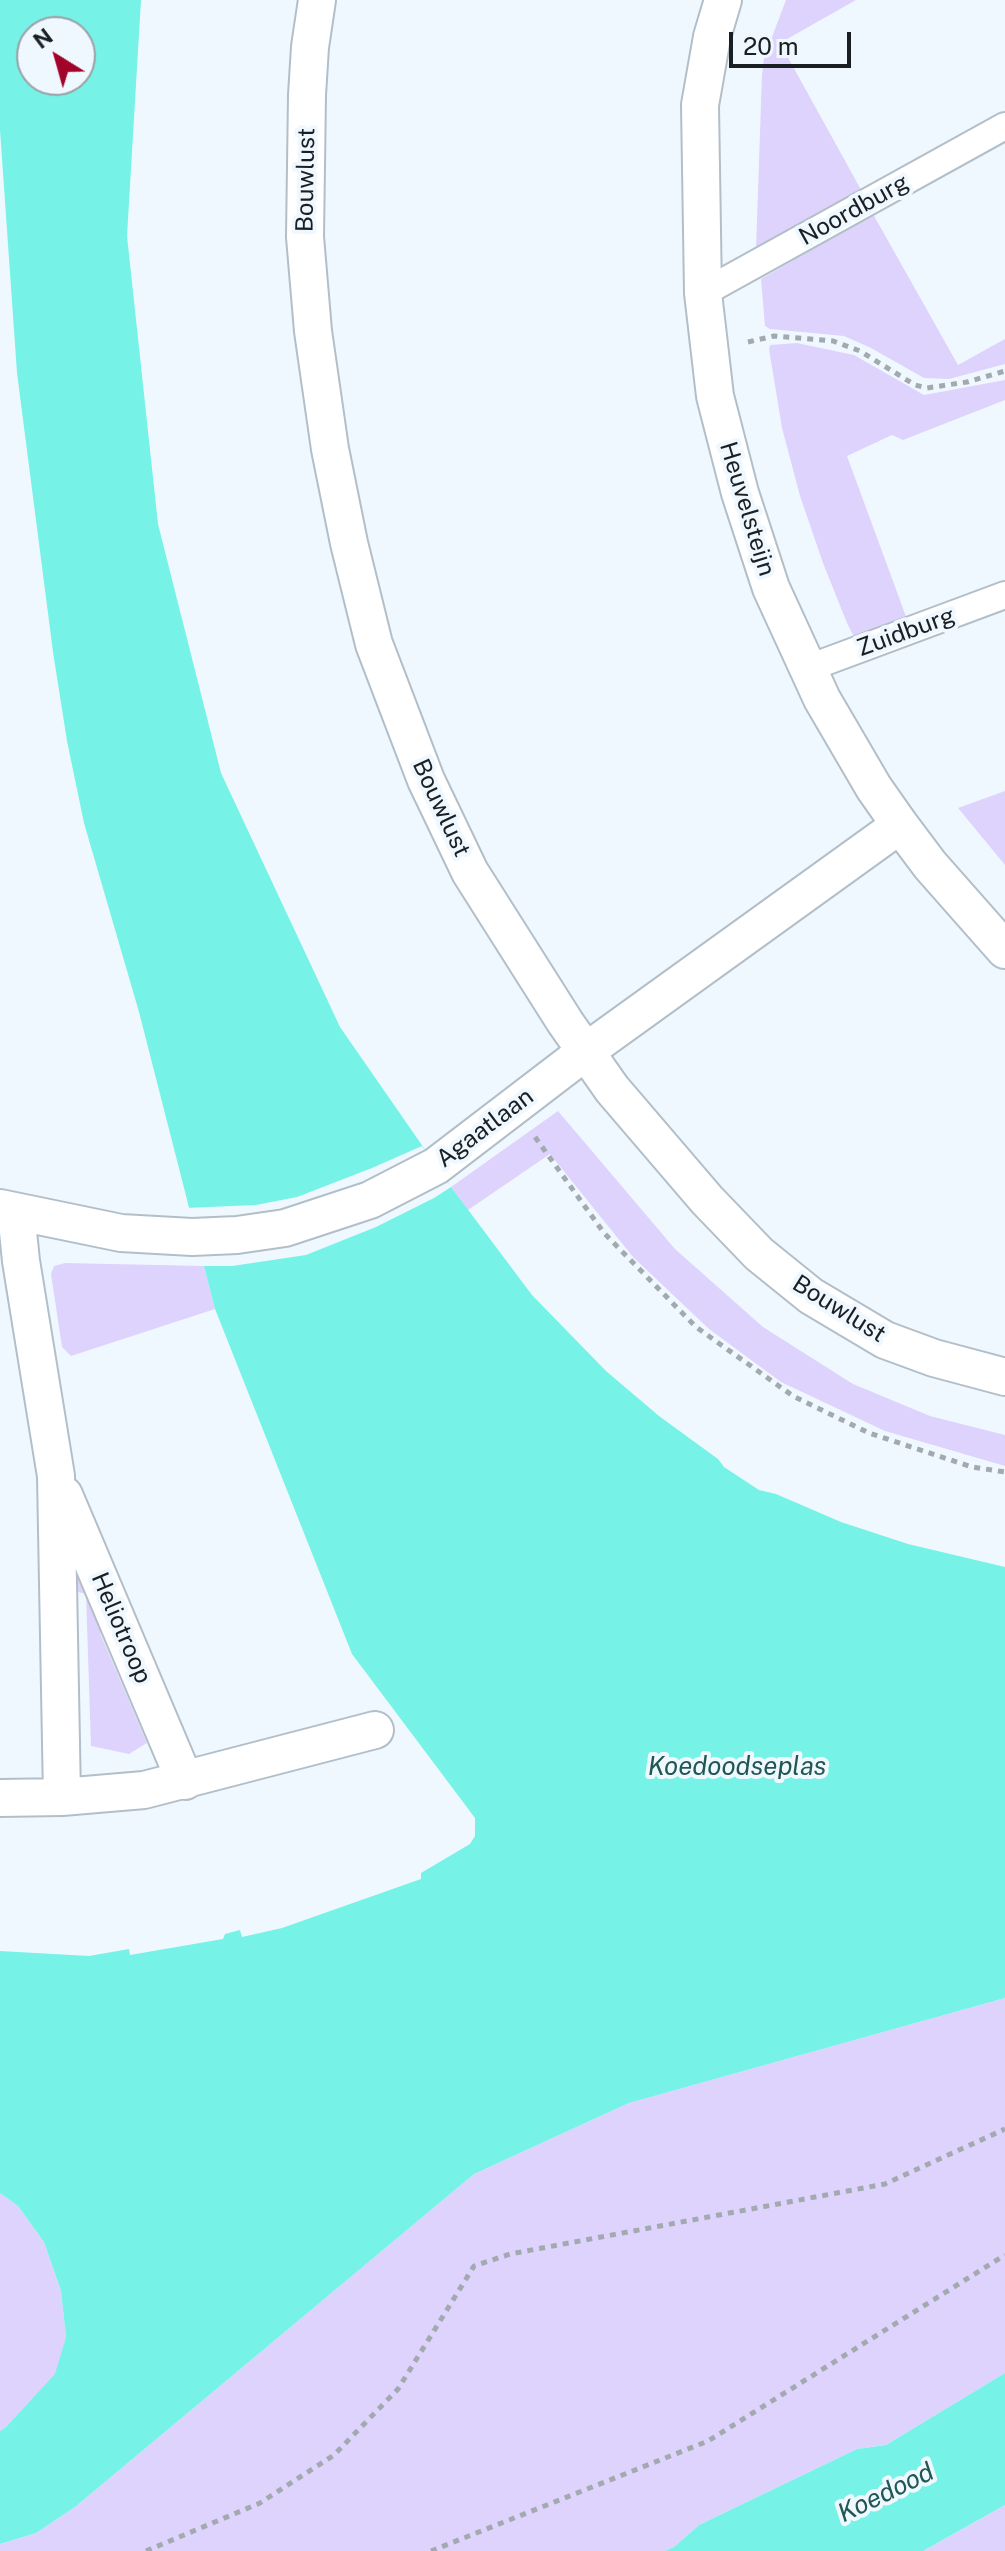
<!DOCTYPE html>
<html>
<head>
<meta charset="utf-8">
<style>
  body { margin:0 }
  #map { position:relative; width:1005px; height:2551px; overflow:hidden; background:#f0f8ff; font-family:"Public Sans",sans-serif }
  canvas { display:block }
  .north { position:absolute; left:16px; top:16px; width:80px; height:80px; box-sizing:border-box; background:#f0f8ff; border:2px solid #9aa1a7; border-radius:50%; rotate:323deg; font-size:22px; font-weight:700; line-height:32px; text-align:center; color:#1a1f23 }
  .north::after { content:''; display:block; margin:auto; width:28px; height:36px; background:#a2032a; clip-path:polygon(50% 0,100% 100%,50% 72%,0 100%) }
  .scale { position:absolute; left:729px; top:32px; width:122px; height:36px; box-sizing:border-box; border:4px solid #1a1f23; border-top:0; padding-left:10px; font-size:24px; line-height:28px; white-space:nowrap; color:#1a1f23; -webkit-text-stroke:6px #f0f8ff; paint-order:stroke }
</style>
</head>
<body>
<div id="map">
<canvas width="1005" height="2551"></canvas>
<div class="north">N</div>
<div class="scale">20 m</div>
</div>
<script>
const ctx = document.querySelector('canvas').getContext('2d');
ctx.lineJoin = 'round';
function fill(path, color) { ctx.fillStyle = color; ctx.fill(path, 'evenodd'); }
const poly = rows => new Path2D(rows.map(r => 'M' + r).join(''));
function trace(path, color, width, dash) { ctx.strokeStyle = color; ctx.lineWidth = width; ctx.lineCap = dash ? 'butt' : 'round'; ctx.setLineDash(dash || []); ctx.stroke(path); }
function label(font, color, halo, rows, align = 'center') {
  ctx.font = font + ' "Public Sans",sans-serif'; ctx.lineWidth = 8; ctx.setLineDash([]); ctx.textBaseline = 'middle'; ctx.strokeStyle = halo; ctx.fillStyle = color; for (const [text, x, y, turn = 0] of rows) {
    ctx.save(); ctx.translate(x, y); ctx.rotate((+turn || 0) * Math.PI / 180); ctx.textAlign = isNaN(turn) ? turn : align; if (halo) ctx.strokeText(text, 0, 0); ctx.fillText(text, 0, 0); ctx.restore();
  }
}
const green = poly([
  [786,0,856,0,780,43,865,197,759,253,756,249,762,74,764,58],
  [873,214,958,365,1005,339,1005,364,949,379,924,378,871,348,844,336,770,329,765,326,761,279],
  [797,343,854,355,924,395,1005,380,1005,400,903,440,892,435,847,456,908,622,863,638,853,635,847,623,823,563,800,496,782,428,769,349,770,345],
  [1005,791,1005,865,958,808],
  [558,1111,675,1249,763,1327,853,1384,930,1416,1005,1435,1005,1466,885,1431,781,1382,709,1329,633,1257,550,1154,468,1210,451,1187],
  [65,1263,204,1266,215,1309,71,1356,62,1347,51,1274,54,1266],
  [71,1551,110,1627,100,1633,147,1743,129,1754,91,1746,86,1594,74,1591],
  [1005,1998,1005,2373,886,2445,857,2449,699,2525,674,2547,665,2551,0,2551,0,2544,36,2533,75,2507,474,2174,629,2103],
  [0,2193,18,2206,44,2242,61,2291,66,2337,56,2374,6,2427,0,2431],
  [1005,2505,1005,2551,923,2551,975,2522]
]);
const water = poly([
  [0,0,141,0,127,236,158,524,221,773,340,1027,451,1187,532,1295,606,1371,659,1416,718,1459,724,1467,759,1490,776,1494,841,1522,908,1544,1005,1567,1005,1998,629,2103,474,2174,75,2507,36,2533,0,2544,0,2431,6,2427,55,2374,66,2337,61,2291,44,2242,18,2206,0,2193,0,1951,89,1956,129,1949,130,1955,223,1939,225,1934,240,1930,242,1937,282,1928,421,1879,421,1873,470,1844,475,1836,475,1818,352,1654,215,1309,139,1012,84,823,67,741,53,652,17,373,0,130],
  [32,32,80,32,80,80,32,80],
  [1005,2373,1005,2505,923,2551,665,2551,674,2547,699,2525,857,2449,886,2445]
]);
const pier = poly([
  [422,1146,451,1187,434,1198,376,1227,306,1255,232,1266,199,1266,185,1208,256,1205,297,1197,372,1168]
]);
const path = poly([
  [748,342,774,336,833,341,860,351,915,385,927,388,967,382,1005,371],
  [535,1137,604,1233,696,1327,793,1396,869,1433,972,1467,1005,1472],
  [146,2551,260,2503,334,2455,398,2389,474,2266,510,2254,885,2184,1005,2129],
  [431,2551,708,2441,1005,2255]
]);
const pedestrian = poly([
  [703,293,1005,126],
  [806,669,1005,595]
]);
const minor = poly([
  [317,0,310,47,307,95,305,237,313,331,330,449,349,543,374,644,426,780,470,872,565,1022,612,1089,707,1200,759,1254,811,1296,885,1340,934,1358,1005,1377],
  [723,0,712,37,700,105,703,293,715,396,740,493,771,588,822,699,874,788,900,825,930,865,1005,950],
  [0,1208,121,1233,192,1237,237,1235,285,1228,370,1200,436,1166,585,1052,900,825],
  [16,1212,21,1261,56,1476,62,1797],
  [64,1495,185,1781],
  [0,1798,62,1797,144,1790,375,1730]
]);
const streetNames = [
  ["Bouwlust",306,180,-89],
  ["Noordburg",854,210,-29],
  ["Heuvelsteijn",747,509,73],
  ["Zuidburg",906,632,-20],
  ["Bouwlust",441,808,65],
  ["Agaatlaan",485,1128,-37],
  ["Bouwlust",839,1309,32],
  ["Heliotroop",121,1628,67]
];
const waterNames = [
  ["Koedoodseplas",737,1767],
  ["Koedood",886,2493,-26]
];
fill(green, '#ded3fc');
fill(water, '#76f2e7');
fill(pier, '#f0f8ff');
trace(pedestrian, '#b2bfc9', 30);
trace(minor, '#b2bfc9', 40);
trace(path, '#a2a9af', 5, [6, 6]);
trace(pedestrian, '#fff', 26);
trace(minor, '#fff', 36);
label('24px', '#1a1f23', '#f0f8ff', streetNames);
label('italic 26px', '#215753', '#f0f8ff', waterNames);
</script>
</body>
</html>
